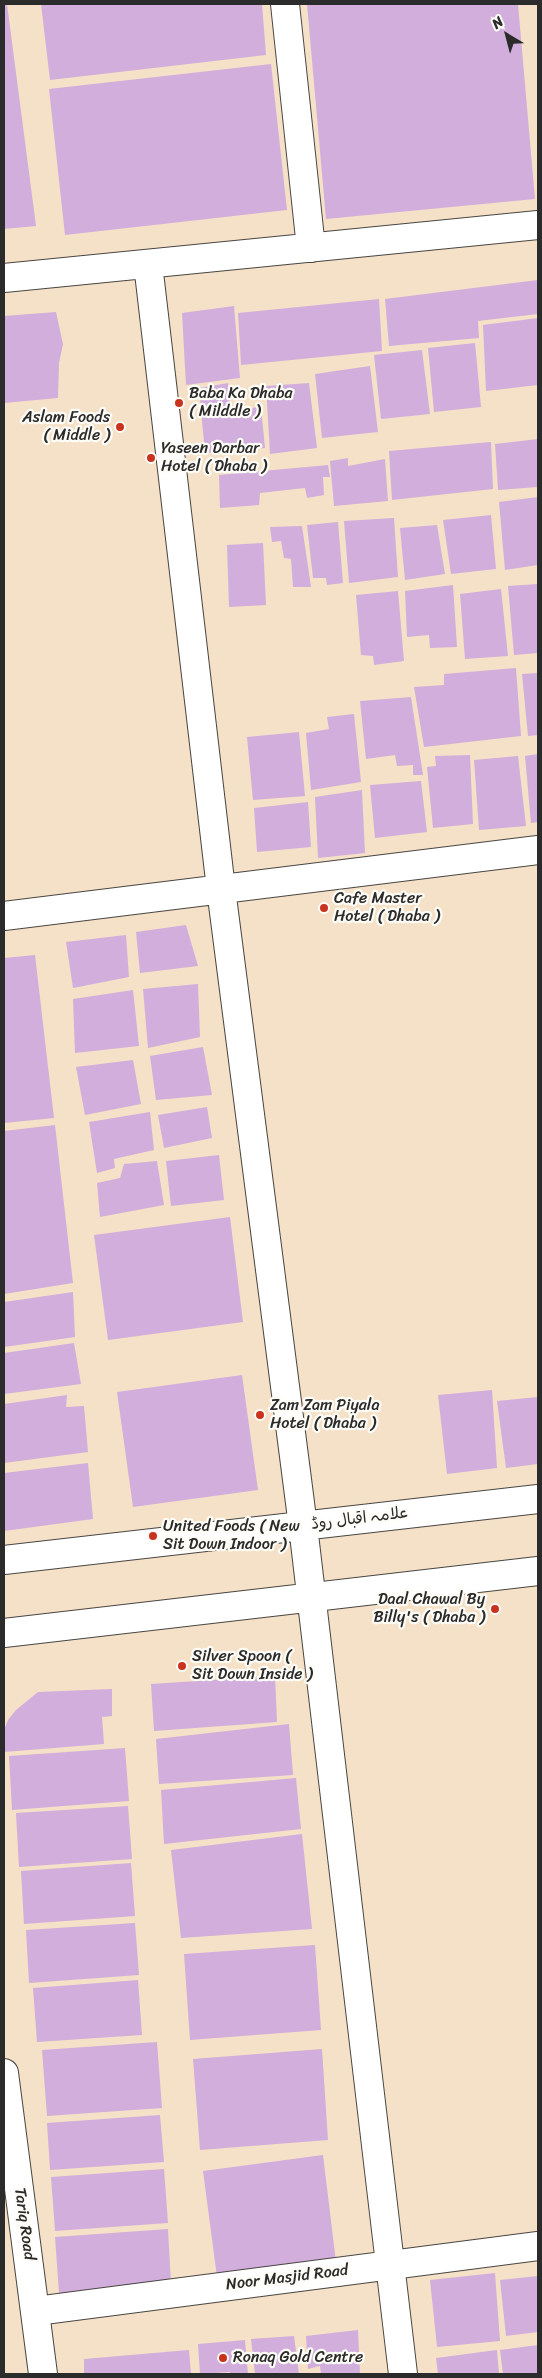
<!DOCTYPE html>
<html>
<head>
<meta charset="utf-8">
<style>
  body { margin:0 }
  #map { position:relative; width:542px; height:2378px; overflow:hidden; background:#f5e1c7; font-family:Sriracha,sans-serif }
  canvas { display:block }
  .frame { position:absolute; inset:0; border:5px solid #2b2b2b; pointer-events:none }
  .north { position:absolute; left:482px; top:10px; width:50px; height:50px; -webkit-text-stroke:4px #fdfcf7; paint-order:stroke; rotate:323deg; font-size:14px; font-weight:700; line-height:20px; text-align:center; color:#2b2b2b }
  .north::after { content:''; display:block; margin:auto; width:18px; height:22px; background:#2b2b2b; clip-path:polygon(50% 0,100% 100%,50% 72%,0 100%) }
</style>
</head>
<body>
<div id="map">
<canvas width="542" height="2378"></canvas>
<div class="frame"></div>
<div class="north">N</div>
</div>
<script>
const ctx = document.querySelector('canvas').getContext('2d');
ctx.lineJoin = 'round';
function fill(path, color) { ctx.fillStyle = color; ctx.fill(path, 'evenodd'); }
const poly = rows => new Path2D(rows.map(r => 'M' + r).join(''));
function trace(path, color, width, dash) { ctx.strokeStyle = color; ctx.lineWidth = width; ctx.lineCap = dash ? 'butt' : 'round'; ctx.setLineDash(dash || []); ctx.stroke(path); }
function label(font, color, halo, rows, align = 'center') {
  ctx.font = font + ' Sriracha,"Playpen Sans Arabic",sans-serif'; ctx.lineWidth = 4.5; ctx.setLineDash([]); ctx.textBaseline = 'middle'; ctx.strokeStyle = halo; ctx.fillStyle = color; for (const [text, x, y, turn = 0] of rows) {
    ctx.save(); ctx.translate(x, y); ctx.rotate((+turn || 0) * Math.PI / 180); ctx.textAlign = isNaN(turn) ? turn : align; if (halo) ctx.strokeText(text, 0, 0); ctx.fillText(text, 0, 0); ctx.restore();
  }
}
const building = poly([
  [4,4,7,4,36,226,4,229],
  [41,4,262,4,266,55,50,80],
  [307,4,518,4,535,199,326,219],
  [271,64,287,210,65,235,49,89],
  [538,280,538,314,478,321,479,338,389,346,385,299],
  [379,299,382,351,241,365,238,313],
  [234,306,240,378,186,385,182,313],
  [56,312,63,344,59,363,58,398,4,403,4,316],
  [538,318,538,385,486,391,483,325],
  [475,343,481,407,434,412,428,348],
  [422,350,430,414,381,419,374,355],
  [370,366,378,432,322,438,315,374],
  [228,383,231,410,261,407,265,448,205,453,199,388],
  [309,383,317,448,270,454,266,386],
  [538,439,538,487,498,490,495,444],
  [491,442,493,489,392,500,389,451],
  [348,458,348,466,385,459,388,501,334,506,330,461],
  [328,465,330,477,323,477,324,495,307,498,305,488,260,493,259,505,220,508,219,475],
  [538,497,538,565,505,570,499,502],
  [491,515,496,569,451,574,443,520],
  [394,518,398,577,349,583,344,521],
  [338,522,343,583,327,585,326,578,313,578,307,525],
  [437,525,445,574,405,580,400,528],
  [302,526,311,587,293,587,291,559,284,558,281,541,272,542,270,527],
  [263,543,266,605,229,607,227,545],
  [538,584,538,653,514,655,508,586],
  [453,585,457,647,430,648,429,635,407,637,405,591],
  [501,589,508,656,465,659,460,594],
  [398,591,404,661,374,665,373,656,361,655,356,595],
  [516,668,521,736,424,747,414,687,444,685,444,674],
  [538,673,538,735,528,736,522,674],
  [411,697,423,775,413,775,413,765,397,766,395,755,366,759,360,701],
  [354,714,361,782,311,790,306,733,329,729,327,717],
  [299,732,305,796,253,800,247,737],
  [538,754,538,822,531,823,525,756],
  [470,755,473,824,433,828,427,767,436,766,435,756],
  [518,756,526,826,479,830,474,760],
  [421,781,427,832,375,838,370,785],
  [362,790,365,853,318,858,315,797],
  [308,802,311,847,257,852,254,808],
  [186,925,198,966,140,973,136,932],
  [126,935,129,977,73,988,66,942],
  [35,955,54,1118,4,1123,4,958],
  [198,984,200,1037,148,1048,143,989],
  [133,990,139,1046,75,1053,73,999],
  [203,1047,212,1095,156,1100,150,1056],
  [133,1060,141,1104,85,1115,76,1067],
  [207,1107,212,1138,164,1148,158,1115],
  [150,1112,154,1150,114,1159,115,1168,97,1173,89,1122],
  [55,1125,73,1283,4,1294,4,1131],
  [219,1155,224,1200,171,1206,166,1161],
  [157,1161,164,1205,100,1217,97,1183,120,1178,124,1164],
  [230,1217,243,1322,108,1340,94,1235],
  [73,1292,75,1337,4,1347,4,1302],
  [74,1343,81,1384,4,1394,4,1353],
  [242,1375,258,1490,133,1507,117,1392],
  [492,1390,497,1468,447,1474,438,1395],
  [67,1395,66,1407,84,1406,88,1452,4,1463,4,1404],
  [538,1397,538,1464,506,1468,497,1401],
  [88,1463,93,1519,4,1531,4,1473],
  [275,1676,277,1722,154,1731,151,1684],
  [112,1689,112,1716,102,1717,104,1744,4,1752,4,1730,8,1720,16,1710,38,1692],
  [289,1724,293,1775,159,1784,156,1739],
  [125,1748,129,1801,12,1810,9,1756],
  [296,1778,301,1829,164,1844,161,1790],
  [128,1806,132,1859,19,1867,16,1813],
  [302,1834,312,1929,181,1938,171,1850],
  [131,1863,135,1916,24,1924,21,1871],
  [135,1923,139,1975,29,1983,26,1930],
  [315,1945,321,2030,190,2040,184,1954],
  [138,1980,142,2035,37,2042,33,1988],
  [157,2042,162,2108,47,2116,42,2050],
  [322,2049,328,2140,200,2150,193,2059],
  [160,2115,164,2162,50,2170,47,2123],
  [323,2155,336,2262,217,2277,203,2171],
  [164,2169,168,2223,55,2231,51,2177],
  [168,2229,171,2285,59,2293,55,2237],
  [495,2273,500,2341,437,2347,430,2280],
  [538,2276,538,2332,506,2336,500,2280],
  [358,2330,360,2374,321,2374,320,2366,308,2369,306,2336],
  [294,2336,299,2374,255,2374,251,2339],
  [245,2340,248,2374,230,2374,230,2372,200,2374,198,2344],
  [538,2345,538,2374,503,2374,500,2350],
  [189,2350,191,2374,84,2374,84,2359],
  [497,2350,499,2374,438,2374,436,2358]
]);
const minor = poly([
  [285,4,311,248],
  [148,264,221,889,303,1526,403,2374],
  [4,278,538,225],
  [4,916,538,850],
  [4,1560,538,1499],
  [4,1633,538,1571],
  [36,2311,538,2246]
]);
const major = poly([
  [4,2073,43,2374]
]);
const markers = [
  [179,403,5,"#c8321e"],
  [120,427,5,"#c8321e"],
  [151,458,5,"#c8321e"],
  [324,908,5,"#c8321e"],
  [260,1415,5,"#c8321e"],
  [153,1536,5,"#c8321e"],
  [495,1609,5,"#c8321e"],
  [182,1666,5,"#c8321e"],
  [223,2358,5,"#c8321e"]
];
const poiNames = [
  ["Baba Ka Dhaba",189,394],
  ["( Milddle )",189,412],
  ["Aslam Foods",110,418,"right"],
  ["( Middle )",110,436,"right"],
  ["Yaseen Darbar",161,449],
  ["Hotel ( Dhaba )",161,467],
  ["Cafe Master",334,899],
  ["Hotel ( Dhaba )",334,917],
  ["Zam Zam Piyala",270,1406],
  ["Hotel ( Dhaba )",270,1424],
  ["United Foods ( New",163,1527],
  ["Sit Down Indoor )",163,1545],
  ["Daal Chawal By",485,1600,"right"],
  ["Billy's ( Dhaba )",485,1618,"right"],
  ["Silver Spoon (",192,1657],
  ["Sit Down Inside )",192,1675],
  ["Ronaq Gold Centre",233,2358]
];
const streetNames = [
  ["علامہ اقبال روڈ",360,1519,-7],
  ["Tariq Road",24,2224,82],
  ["Noor Masjid Road",287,2278,-7]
];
fill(building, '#d1aedc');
trace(minor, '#494642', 30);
trace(major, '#494642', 30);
trace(minor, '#fff', 28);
trace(major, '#fff', 28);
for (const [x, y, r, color] of markers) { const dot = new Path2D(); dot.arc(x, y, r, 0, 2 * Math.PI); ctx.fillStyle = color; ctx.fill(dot); trace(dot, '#fdfcf7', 2); }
label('16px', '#2b2b2b', '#fdfcf7', poiNames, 'left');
label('16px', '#2b2b2b', '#fdfcf7', streetNames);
</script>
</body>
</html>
